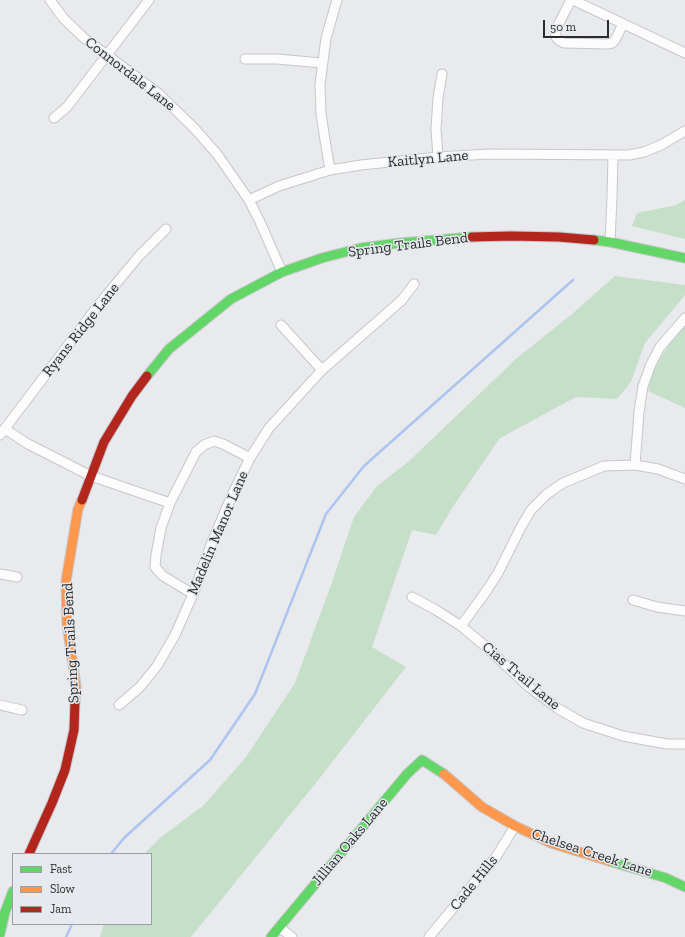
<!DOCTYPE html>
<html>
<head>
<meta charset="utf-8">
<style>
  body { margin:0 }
  #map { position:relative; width:685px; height:937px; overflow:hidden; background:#e8eaed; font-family:"Zilla Slab",serif }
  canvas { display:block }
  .legend { position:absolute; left:12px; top:853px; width:140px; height:72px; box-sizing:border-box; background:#e6eaef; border:1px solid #9b9ea2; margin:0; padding:5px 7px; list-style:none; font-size:12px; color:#2a2c2e }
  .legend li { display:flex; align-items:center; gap:8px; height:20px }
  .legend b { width:20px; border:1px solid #9b9ea2 }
  .scale { position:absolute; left:543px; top:20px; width:66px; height:18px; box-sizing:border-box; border:2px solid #2a2c2e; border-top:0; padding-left:5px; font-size:12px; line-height:14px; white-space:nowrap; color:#2a2c2e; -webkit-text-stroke:3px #e6eaef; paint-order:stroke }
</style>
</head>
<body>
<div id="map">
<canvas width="685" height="937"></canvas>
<ul class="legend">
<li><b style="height:5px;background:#63d668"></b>Fast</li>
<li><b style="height:5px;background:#ff974d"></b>Slow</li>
<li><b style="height:5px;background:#b3261e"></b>Jam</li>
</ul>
<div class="scale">50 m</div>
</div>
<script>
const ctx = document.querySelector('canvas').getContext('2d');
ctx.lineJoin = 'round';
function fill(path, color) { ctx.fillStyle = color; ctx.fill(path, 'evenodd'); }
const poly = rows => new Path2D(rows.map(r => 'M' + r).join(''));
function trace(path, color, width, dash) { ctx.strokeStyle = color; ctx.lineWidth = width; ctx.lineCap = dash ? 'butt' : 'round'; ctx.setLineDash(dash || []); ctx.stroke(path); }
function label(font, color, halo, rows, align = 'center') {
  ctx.font = font + ' "Zilla Slab",serif'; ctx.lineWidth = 3; ctx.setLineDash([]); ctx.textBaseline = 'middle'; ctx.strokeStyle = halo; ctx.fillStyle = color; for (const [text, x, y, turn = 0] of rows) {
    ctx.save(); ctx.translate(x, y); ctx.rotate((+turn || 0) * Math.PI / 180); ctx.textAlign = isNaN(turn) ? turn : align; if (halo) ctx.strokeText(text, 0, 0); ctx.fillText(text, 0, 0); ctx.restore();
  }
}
const green = poly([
  [685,200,685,239,632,226,637,213,676,205],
  [615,276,685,285,685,295,645,343,631,382,617,399,576,397,500,438,454,505,436,535,412,530,372,647,406,667,319,779,191,937,100,937,104,924,151,924,151,854,144,854,160,838,204,805,246,757,295,683,331,585,354,517,377,486,408,462,517,358,572,314],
  [685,326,685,408,648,391,652,375,661,357,669,345]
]);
const stream = poly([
  [111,854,124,838,210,760,255,694,326,514,364,466,573,280],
  [66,937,72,924]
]);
const street = poly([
  [50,0,64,19,84,38,158,93,194,128,217,154,249,200,260,222,282,272],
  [571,0,555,31,556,37,560,41,564,43,607,44,612,43,615,40,623,24],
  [573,0,685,53],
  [245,59,277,59,322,63],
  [54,118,67,107,149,0],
  [438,157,436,129,438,98,442,74],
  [330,170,325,140,321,114,320,85,326,38,337,0],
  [249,200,279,186,311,176,330,170,361,165,438,157,489,154,629,155,644,152,661,145,685,131],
  [610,242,612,197,613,156],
  [281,325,322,370],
  [5,429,28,444,91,476,170,503],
  [0,435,100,303,139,256,166,229],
  [635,465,639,412,643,386,651,364,660,347,685,318],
  [0,574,17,577],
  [193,594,163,576,155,567,156,555,161,528,170,503,196,452,204,445,214,441,223,444,250,458],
  [412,597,436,610,461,626,485,646,529,687,557,708,583,723,623,736,667,744,685,744],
  [633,600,657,607,685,611],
  [461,626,485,593,498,573,521,527,531,510,547,494,563,483,604,466,635,465,658,469,685,479],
  [0,705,22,710],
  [119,705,140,687,157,666,175,635,193,594,212,542,233,493,250,458,269,428,322,370,402,300,414,284],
  [279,927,292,937],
  [429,937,496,857,515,826]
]);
const fast = poly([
  [594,240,610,242,685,258],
  [147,376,169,349,231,299,282,272,322,258,361,248,400,243,472,237],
  [609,861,666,878,685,887],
  [0,934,5,912,13,891],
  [271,937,407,774,422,760,444,774]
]);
const slow = poly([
  [75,701,76,686,67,624,66,581,78,509,82,500],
  [444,774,482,807,515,826,551,843,609,861]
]);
const jam = poly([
  [472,237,511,236,559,237,594,240],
  [82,500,104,442,132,396,147,376],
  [29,854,52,803,65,770,74,730,75,701]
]);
const streetNames = [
  ["Connordale Lane",130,74,38],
  ["Kaitlyn Lane",428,159,-5],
  ["Spring Trails Bend",408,245,-7],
  ["Ryans Ridge Lane",81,330,-52],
  ["Madelin Manor Lane",218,533,-67],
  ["Spring Trails Bend",71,643,-93],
  ["Cias Trail Lane",521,676,40],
  ["Jillian Oaks Lane",350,842,-50],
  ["Chelsea Creek Lane",592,853,18],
  ["Cade Hills",474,883,-51]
];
fill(green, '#c6dfc8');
trace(stream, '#acc5f0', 2.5);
trace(street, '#c5c7c9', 11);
trace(fast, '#c5c7c9', 11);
trace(slow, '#c5c7c9', 11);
trace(jam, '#c5c7c9', 11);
trace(street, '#fcfcfc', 9);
trace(fast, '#63d668', 9);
trace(slow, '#ff974d', 9);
trace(jam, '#b3261e', 9);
label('15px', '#2a2c2e', '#e6eaef', streetNames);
</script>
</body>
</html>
